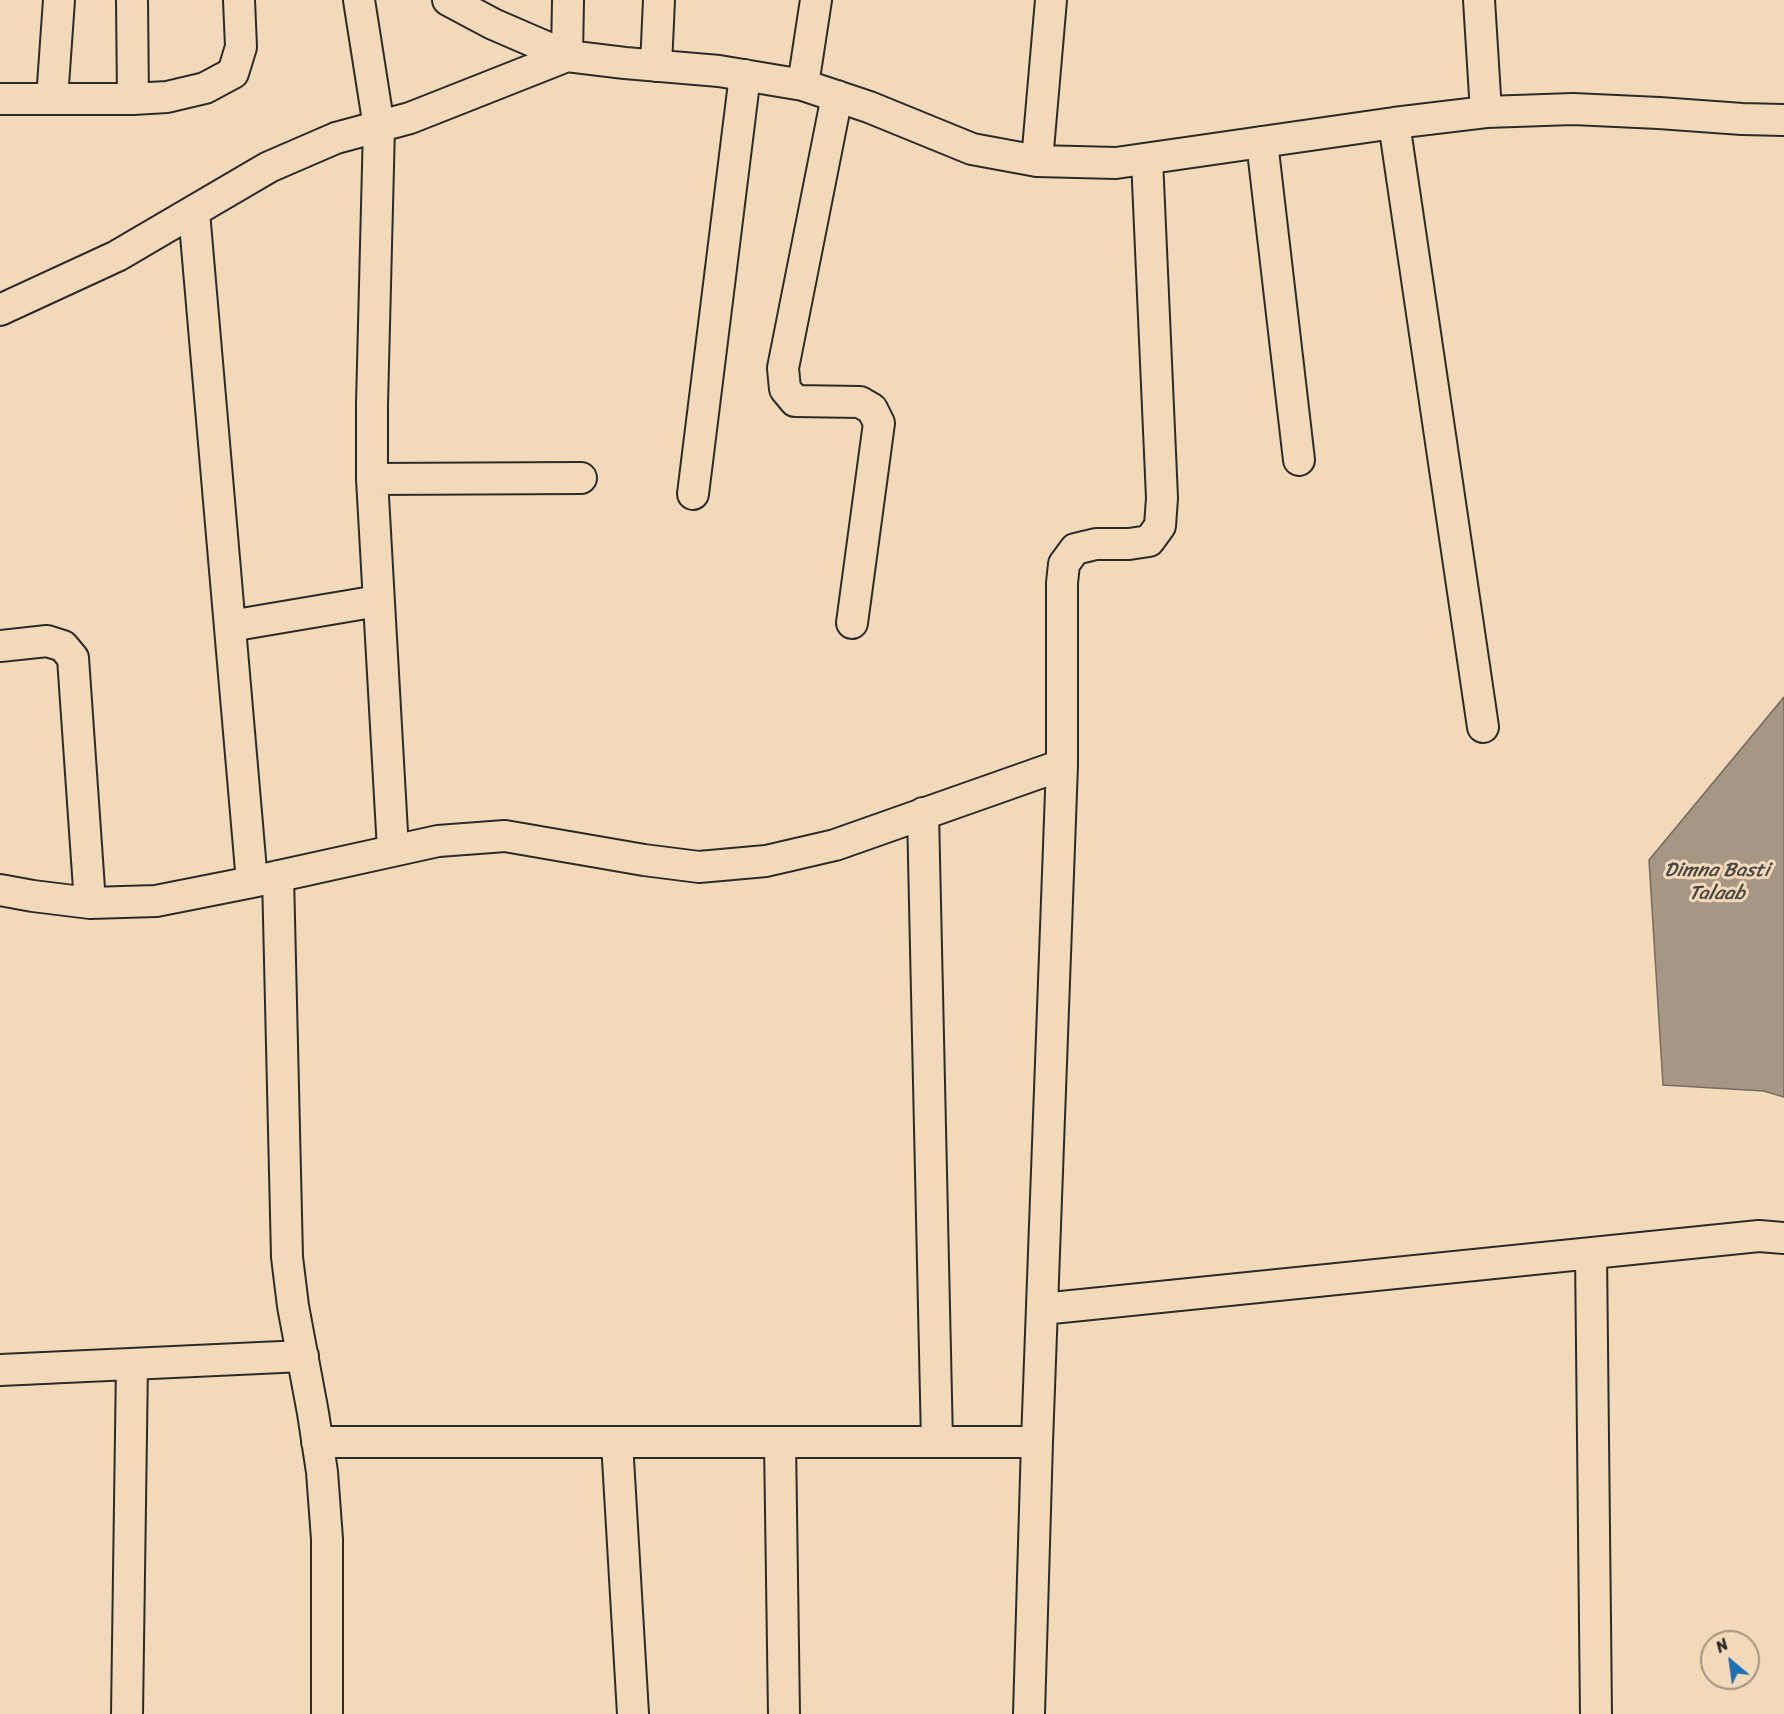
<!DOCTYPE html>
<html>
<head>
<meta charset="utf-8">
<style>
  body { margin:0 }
  #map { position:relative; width:1784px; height:1714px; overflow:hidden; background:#f2d9ba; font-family:Sriracha,sans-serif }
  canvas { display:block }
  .north { position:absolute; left:1700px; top:1630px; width:60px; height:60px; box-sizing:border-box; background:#f2d9ba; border:2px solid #a29381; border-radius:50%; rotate:331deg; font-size:16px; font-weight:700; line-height:24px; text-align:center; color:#2b2b2b }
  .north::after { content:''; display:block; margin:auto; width:21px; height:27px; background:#1f6fb2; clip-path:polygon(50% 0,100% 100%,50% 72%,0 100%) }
</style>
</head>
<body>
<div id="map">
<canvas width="1784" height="1714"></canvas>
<div class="north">N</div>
</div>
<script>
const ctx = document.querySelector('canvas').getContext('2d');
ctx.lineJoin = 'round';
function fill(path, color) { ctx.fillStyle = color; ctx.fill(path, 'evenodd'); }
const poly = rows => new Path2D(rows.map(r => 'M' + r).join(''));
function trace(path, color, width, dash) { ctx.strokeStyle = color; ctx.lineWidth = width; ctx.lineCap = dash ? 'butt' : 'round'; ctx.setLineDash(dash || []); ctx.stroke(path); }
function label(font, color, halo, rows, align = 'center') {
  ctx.font = font + ' Sriracha,sans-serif'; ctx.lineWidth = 6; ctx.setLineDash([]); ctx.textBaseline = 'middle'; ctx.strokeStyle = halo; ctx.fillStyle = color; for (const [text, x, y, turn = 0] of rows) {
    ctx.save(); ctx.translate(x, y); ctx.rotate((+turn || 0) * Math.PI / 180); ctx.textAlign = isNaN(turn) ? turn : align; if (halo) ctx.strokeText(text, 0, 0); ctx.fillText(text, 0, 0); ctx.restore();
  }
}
const water = poly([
  [1784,697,1784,1097,1764,1091,1663,1085,1649,860,1784,697]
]);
const street = poly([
  [132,0,133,99],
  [359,0,379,127,372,404,372,479,393,850],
  [448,0,493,24,567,56,625,63,719,71,803,85,869,107,972,149,1037,161,1116,163,1394,123,1486,112,1573,109,1659,113,1742,119,1784,120],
  [1479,0,1486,112],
  [656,66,659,0],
  [803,85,816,0],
  [837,96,783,368,785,389,795,401,860,402,872,409,879,423,852,623],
  [0,99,133,99,167,97,205,88,233,73,241,47,239,0],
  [52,99,59,0],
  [1394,123,1483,727],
  [1262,142,1299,460],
  [1037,161,1051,0],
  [194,212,252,882],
  [0,310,117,256,269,167,336,138,410,118,567,56,568,0],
  [372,479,581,478],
  [693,494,745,75],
  [230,626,378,601],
  [0,646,47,641,63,646,73,658,90,903],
  [923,813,937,1442],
  [278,876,287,1257,293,1306,313,1413,322,1472,327,1539,327,1714],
  [0,890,33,896,90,903,156,901,252,882,438,841,505,836,644,860,699,867,766,861,835,845,1062,765],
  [1591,1253,1596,1714],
  [1042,1309,1759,1236,1784,1238],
  [0,1370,303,1356],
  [317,1442,1037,1442],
  [617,1442,633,1714],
  [780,1442,784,1714],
  [127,1714,132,1364],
  [1029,1714,1037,1442,1062,765,1062,583,1064,564,1075,549,1096,544,1129,544,1149,541,1160,526,1162,498,1147,159]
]);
const waterNames = [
  ["Dimna Basti",1717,871],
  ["Talaab",1717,894]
];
fill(water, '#a59783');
trace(water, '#746c60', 1.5);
trace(street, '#2b2b2b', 34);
trace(street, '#f2d9ba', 30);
label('italic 20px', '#4a4641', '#f2d9ba', waterNames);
</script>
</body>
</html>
